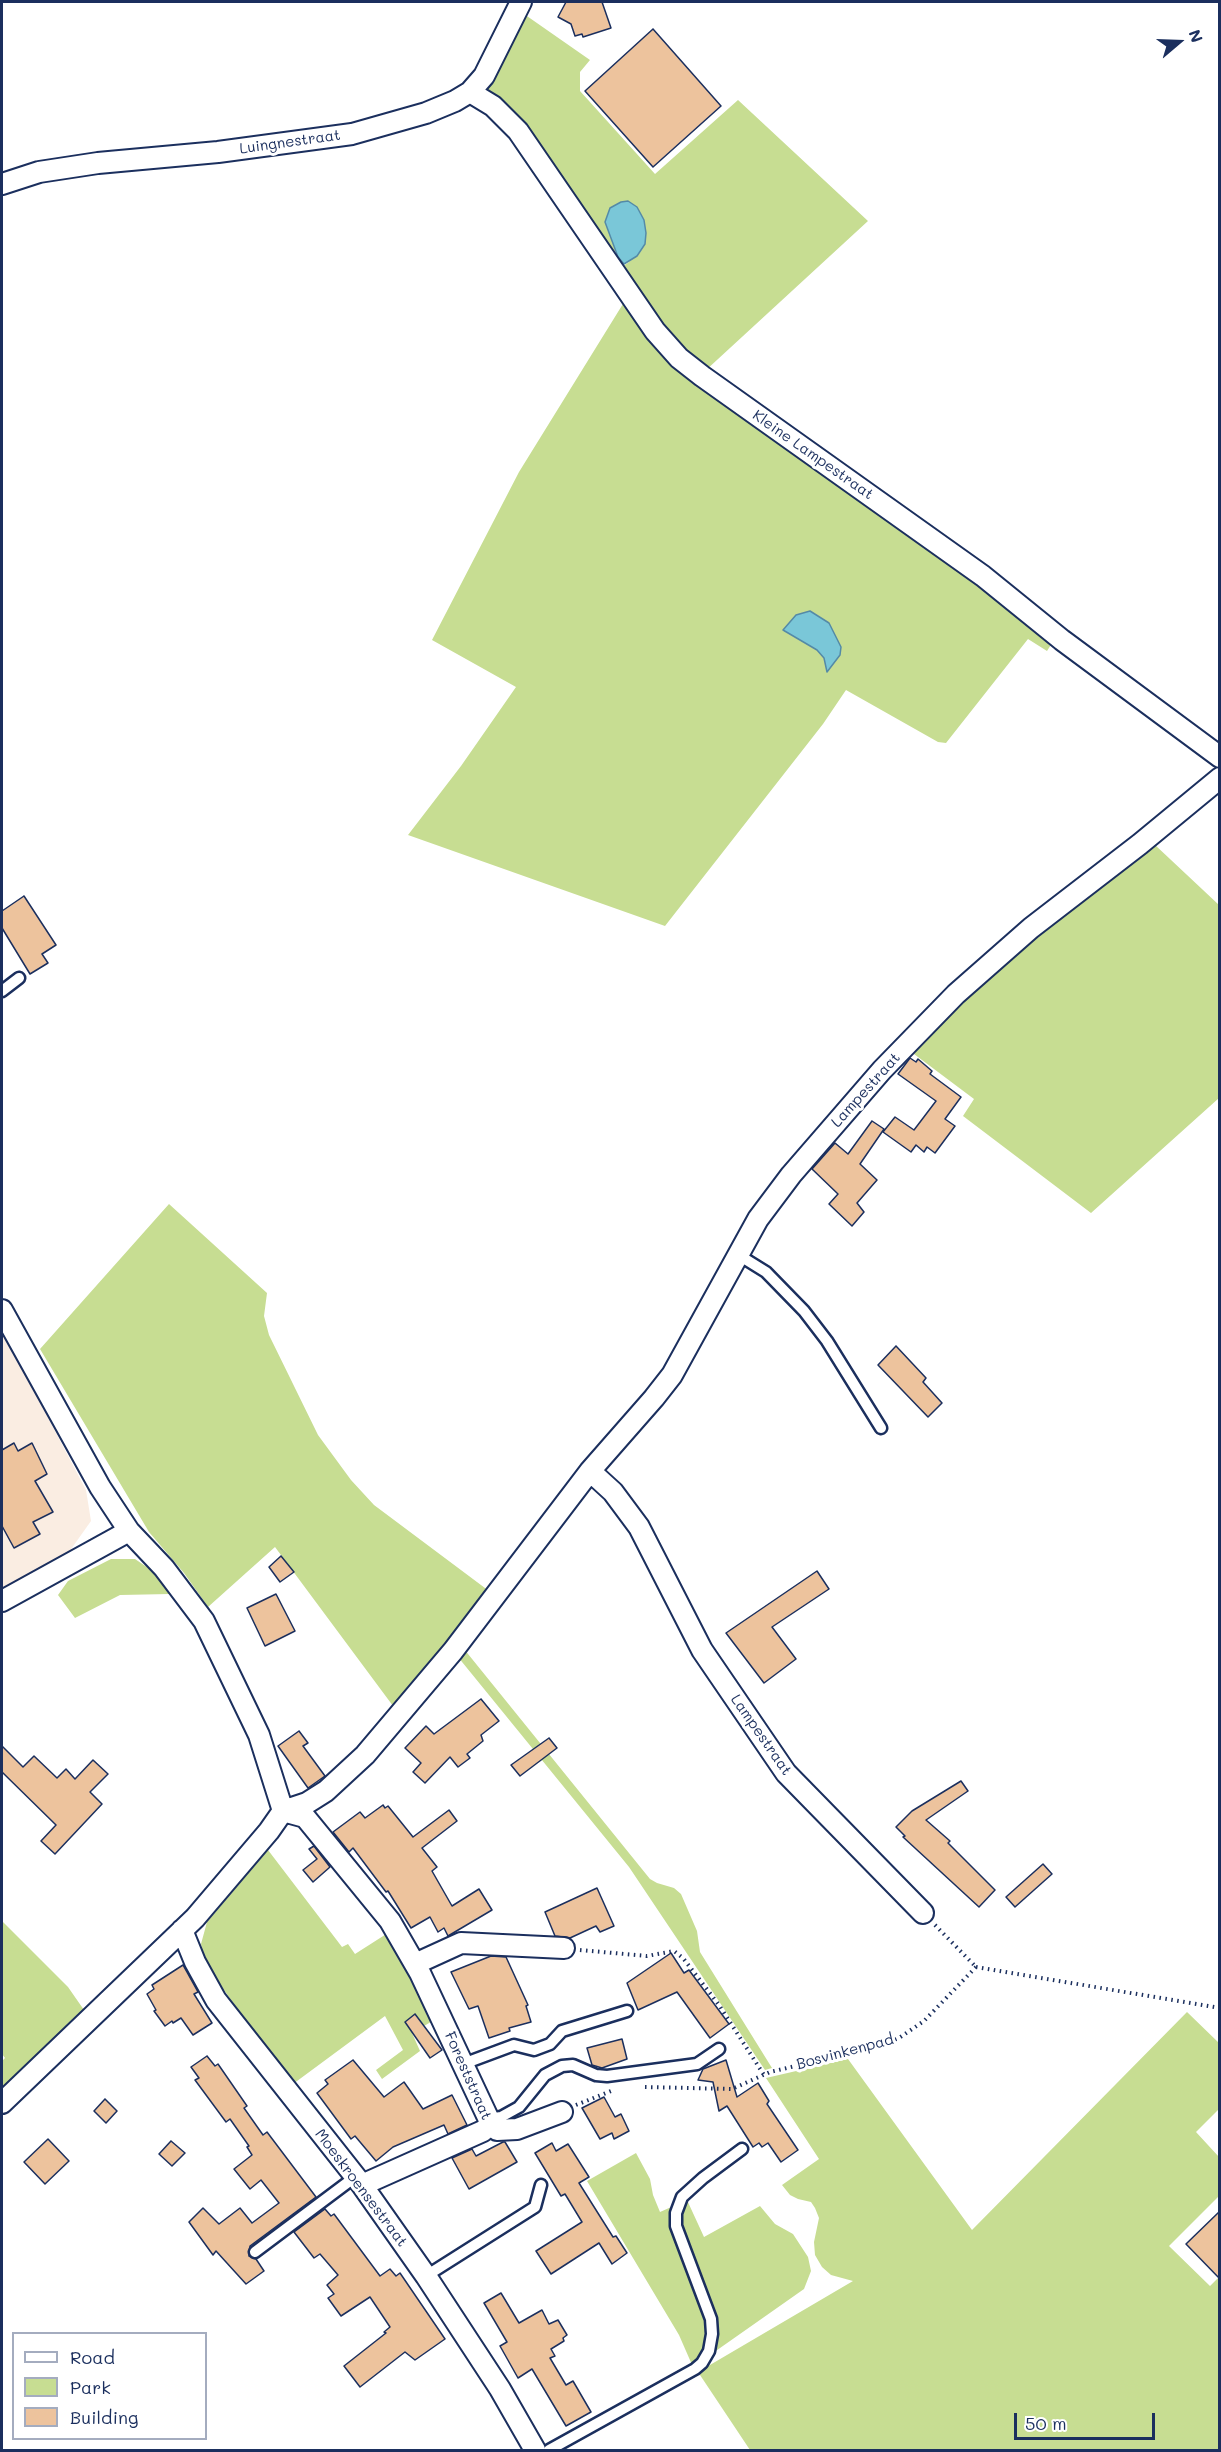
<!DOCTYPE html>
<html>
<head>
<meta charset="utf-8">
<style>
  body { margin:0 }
  #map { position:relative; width:1221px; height:2452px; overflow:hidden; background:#fff; font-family:Mali,sans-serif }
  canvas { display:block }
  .frame { position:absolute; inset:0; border:3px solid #1b2f5e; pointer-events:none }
  .legend { position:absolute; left:12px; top:2332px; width:195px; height:108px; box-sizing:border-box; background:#fff; border:2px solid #a4acbf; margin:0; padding:8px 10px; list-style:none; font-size:18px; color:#1b2f5e }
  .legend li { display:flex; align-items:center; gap:12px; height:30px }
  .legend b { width:30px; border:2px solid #a4acbf }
  .north { position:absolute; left:1149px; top:12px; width:60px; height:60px; -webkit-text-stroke:4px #fff; paint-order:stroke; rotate:71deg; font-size:16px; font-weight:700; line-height:24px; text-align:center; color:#1b2f5e }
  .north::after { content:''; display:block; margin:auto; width:21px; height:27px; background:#1b2f5e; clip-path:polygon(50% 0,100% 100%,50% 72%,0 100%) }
  .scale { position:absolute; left:1014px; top:2413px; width:141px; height:27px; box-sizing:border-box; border:3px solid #1b2f5e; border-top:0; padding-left:8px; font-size:18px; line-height:21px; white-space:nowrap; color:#1b2f5e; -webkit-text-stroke:4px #fff; paint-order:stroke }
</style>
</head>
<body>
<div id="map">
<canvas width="1221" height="2452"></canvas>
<div class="frame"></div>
<ul class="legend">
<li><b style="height:8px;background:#fff"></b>Road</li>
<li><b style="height:16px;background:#c7dd92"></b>Park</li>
<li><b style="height:16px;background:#edc39d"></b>Building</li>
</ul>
<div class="north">N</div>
<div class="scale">50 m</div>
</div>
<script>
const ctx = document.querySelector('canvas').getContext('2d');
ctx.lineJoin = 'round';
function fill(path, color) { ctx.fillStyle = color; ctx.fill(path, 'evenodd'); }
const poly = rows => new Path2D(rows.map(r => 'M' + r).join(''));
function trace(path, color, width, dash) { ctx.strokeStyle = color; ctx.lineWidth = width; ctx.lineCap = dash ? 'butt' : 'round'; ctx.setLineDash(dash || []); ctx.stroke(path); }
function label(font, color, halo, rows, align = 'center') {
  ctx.font = font + ' Mali,sans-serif'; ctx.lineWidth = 6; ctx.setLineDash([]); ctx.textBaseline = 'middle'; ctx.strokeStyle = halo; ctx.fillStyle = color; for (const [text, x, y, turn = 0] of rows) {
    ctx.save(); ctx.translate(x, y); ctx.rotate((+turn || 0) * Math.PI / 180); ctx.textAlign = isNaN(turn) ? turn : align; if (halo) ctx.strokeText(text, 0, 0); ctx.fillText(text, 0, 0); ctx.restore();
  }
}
const built = poly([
  [2,1330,86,1490,91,1521,69,1552,2,1588]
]);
const green = poly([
  [524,14,590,60,580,72,580,91,655,174,738,100,868,221,705,371,690,361,619,269,629,262,646,233,644,220,637,207,605,222,616,250,609,255,486,91],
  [626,299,656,349,678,369,844,482,1054,640,1047,651,1028,639,946,743,938,742,846,690,823,724,665,926,408,835,461,766,516,687,432,640,519,472],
  [1154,844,1219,905,1219,1098,1091,1213,963,1116,974,1099,910,1051,941,1015,1053,921],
  [169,1204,267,1293,264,1316,269,1335,318,1435,351,1480,374,1505,489,1591,396,1710,275,1547,208,1607,184,1573,149,1532,40,1349],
  [111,1559,135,1559,157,1574,170,1594,120,1595,75,1618,58,1595,68,1581],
  [464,1649,650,1879,657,1883,674,1888,681,1894,697,1931,700,1952,772,2068,765,2070,629,1867,458,1657],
  [268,1850,342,1947,348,1944,355,1954,391,1931,436,2019,412,2033,420,2051,382,2079,376,2070,403,2050,385,2016,293,2084,278,2068,213,1974,203,1955,201,1944,207,1922],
  [2,1921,68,1987,84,2010,2,2096,2,2061,5,2058,2,2054],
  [1187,2012,1219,2043,1219,2109,1196,2132,1219,2157,1219,2196,1169,2246,1210,2286,1219,2277,1219,2450,750,2450,698,2372,853,2281,831,2275,822,2267,815,2255,814,2242,819,2218,815,2208,811,2202,798,2199,790,2195,782,2185,819,2159,766,2078,848,2059,972,2230],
  [636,2153,650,2179,653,2195,660,2212,687,2200,704,2237,760,2206,775,2224,793,2234,808,2257,811,2271,804,2289,693,2367,679,2335,587,2181]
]);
const water = poly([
  [628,201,637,207,644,220,646,233,645,244,637,256,624,264,618,257,605,222,610,208,621,202,628,201],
  [810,611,829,623,841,647,840,655,827,672,824,658,817,650,783,630,796,615,810,611]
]);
const building = poly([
  [566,2,602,2,611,28,583,37,582,34,575,36,571,24,558,17,566,2],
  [653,29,721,106,653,167,585,91,653,29],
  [24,896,56,945,42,954,48,963,30,974,2,928,2,911,24,896],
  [910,1058,916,1062,918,1059,932,1071,930,1074,961,1097,945,1119,955,1126,935,1153,927,1147,924,1152,916,1145,911,1152,883,1132,895,1117,914,1130,936,1101,898,1074,910,1058],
  [872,1121,884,1129,860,1164,877,1180,857,1203,864,1212,852,1226,829,1204,838,1194,812,1169,835,1143,848,1154,872,1121],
  [896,1346,926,1378,923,1382,942,1403,928,1417,878,1365,896,1346],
  [14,1443,18,1451,32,1443,47,1474,35,1481,53,1512,33,1522,40,1534,14,1548,2,1526,2,1450,14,1443],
  [281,1556,294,1572,280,1582,269,1567,281,1556],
  [817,1571,829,1589,772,1627,796,1659,764,1683,726,1633,817,1571],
  [276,1594,295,1631,265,1646,247,1608,276,1594],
  [481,1699,499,1721,481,1735,483,1741,467,1754,470,1758,458,1767,450,1757,425,1783,413,1772,421,1763,405,1748,426,1726,434,1734,481,1699],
  [299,1731,308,1743,303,1746,325,1776,308,1788,278,1746,299,1731],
  [549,1738,557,1748,520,1776,511,1765,549,1738],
  [2,1746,23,1767,34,1756,57,1778,66,1769,75,1779,93,1760,108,1774,90,1792,102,1804,55,1854,41,1841,56,1825,2,1772,2,1746],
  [961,1781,968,1791,926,1820,950,1841,948,1843,995,1890,979,1907,903,1837,905,1836,896,1827,912,1811,961,1781],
  [383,1805,385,1808,388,1806,413,1837,449,1810,457,1821,422,1848,437,1867,432,1871,452,1906,479,1889,492,1910,448,1936,444,1928,438,1932,430,1917,411,1928,388,1891,386,1892,353,1848,349,1852,333,1832,360,1812,365,1818,383,1805],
  [314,1846,330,1867,313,1882,303,1870,317,1859,309,1849,314,1846],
  [1043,1864,1052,1874,1015,1907,1006,1897,1043,1864],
  [597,1888,614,1926,600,1932,596,1926,570,1938,555,1936,545,1912,597,1888],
  [671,1953,684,1973,689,1970,729,2024,710,2038,677,1992,638,2010,627,1983,671,1953],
  [491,1956,506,1957,528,2005,526,2006,531,2022,509,2028,510,2031,489,2038,478,2006,469,2009,451,1972,491,1956],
  [183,1965,198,1992,194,1994,212,2023,193,2035,181,2018,173,2023,172,2021,165,2026,154,2011,156,2010,147,1994,154,1989,152,1985,183,1965],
  [415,2014,442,2050,430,2058,405,2022,415,2014],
  [622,2039,627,2059,602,2068,592,2065,587,2048,622,2039],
  [207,2056,215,2066,218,2064,247,2106,244,2108,263,2135,267,2132,316,2197,250,2246,249,2256,256,2259,264,2271,246,2284,216,2251,213,2255,189,2222,203,2208,219,2224,240,2208,252,2223,279,2203,261,2180,250,2189,234,2169,252,2155,247,2147,249,2146,230,2119,226,2122,195,2080,199,2078,191,2067,207,2056],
  [353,2060,384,2097,404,2082,423,2109,452,2095,467,2125,448,2134,444,2125,393,2147,376,2161,355,2136,351,2139,317,2093,328,2084,325,2080,353,2060],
  [726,2060,737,2097,758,2083,769,2101,767,2104,798,2150,781,2162,768,2143,762,2147,759,2143,753,2147,727,2106,719,2111,713,2082,698,2080,703,2069,726,2060],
  [604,2097,615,2117,621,2114,629,2131,614,2139,612,2133,600,2139,582,2108,604,2097],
  [105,2099,117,2111,106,2123,94,2111,105,2099],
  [48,2139,69,2161,45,2184,24,2162,48,2139],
  [171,2141,185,2153,172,2166,159,2154,171,2141],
  [503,2142,505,2142,517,2162,469,2189,452,2158,472,2149,476,2156,503,2142],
  [552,2143,556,2151,568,2144,589,2177,579,2183,613,2237,616,2236,627,2253,612,2264,599,2243,551,2274,536,2251,582,2222,565,2194,561,2196,535,2153,552,2143],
  [325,2209,331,2216,334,2214,380,2276,390,2269,396,2276,400,2273,445,2339,415,2360,405,2352,360,2387,344,2366,386,2333,384,2332,390,2327,370,2297,341,2316,328,2298,334,2294,327,2285,338,2275,320,2254,314,2258,294,2232,325,2209],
  [1220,2211,1220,2279,1186,2244,1220,2211],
  [501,2293,519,2323,542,2310,549,2324,558,2320,567,2335,563,2338,564,2341,551,2349,555,2356,550,2358,566,2385,573,2381,591,2412,566,2426,532,2369,518,2378,500,2346,507,2342,484,2303,501,2293]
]);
const path = poly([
  [935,1925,976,1967],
  [580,1950,647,1956,674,1951,683,1958,719,2005,764,2075],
  [976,1967,1220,2008],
  [645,2087,732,2089,770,2072,876,2047,899,2038,924,2021,976,1967],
  [576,2105,611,2091]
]);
const lane = poly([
  [2,991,19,978],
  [737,1254,766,1272,804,1311,827,1341,881,1428],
  [463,2064,514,2045,534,2050,550,2044,562,2031,627,2011],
  [489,2119,501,2117,519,2107,545,2075,562,2066,573,2065,596,2075,607,2076,697,2064,719,2049],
  [255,2252,355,2177],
  [426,2276,535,2207,541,2185],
  [549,2450,695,2369,702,2363,709,2351,712,2334,711,2319,676,2226,676,2213,682,2197,703,2178,742,2149]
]);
const street = poly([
  [470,92,493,106,518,131,655,331,679,358,702,376,983,576,1062,640,1220,757],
  [2,184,39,172,98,163,218,152,352,134,426,113,455,101,470,92,484,76,521,2],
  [2,1310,100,1487,129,1531,164,1568,204,1621,259,1735,283,1811,269,1831,195,1918,2,2103],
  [590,1471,613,1492,639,1527,702,1650,786,1773,923,1913],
  [2,1601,129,1531],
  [283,1811,307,1803,326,1791,365,1755,453,1651,590,1471,654,1398,672,1375,758,1219,791,1175,882,1070,956,994,1031,928,1140,844,1220,778],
  [283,1811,305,1817,390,1921,420,1973,491,2124,483,2131,362,2185],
  [182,1930,195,1962,216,2000,362,2185,426,2276,500,2389,535,2450],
  [415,1964,461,1943,564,1948],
  [491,2124,497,2130,517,2129,562,2112]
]);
const streetNames = [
  ["Luingnestraat",290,142,-8],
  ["Kleine Lampestraat",813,455,35],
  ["Lampestraat",866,1090,-48],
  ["Lampestraat",761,1735,55],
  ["Bosvinkenpad",845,2052,-15],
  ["Foreststraat",468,2076,66],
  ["Moeskroensestraat",361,2188,53]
];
fill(built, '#faede2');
fill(green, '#c7dd92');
fill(water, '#7ac7d8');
trace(water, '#548aa7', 1.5);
fill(building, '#edc39d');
trace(building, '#1b2f5e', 1.5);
trace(lane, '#1b2f5e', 15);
trace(street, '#1b2f5e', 24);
trace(path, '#1b2f5e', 4, [1.5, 4.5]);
trace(lane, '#fff', 10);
trace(street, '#fff', 20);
label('15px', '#1b2f5e', '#fff', streetNames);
</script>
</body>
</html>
